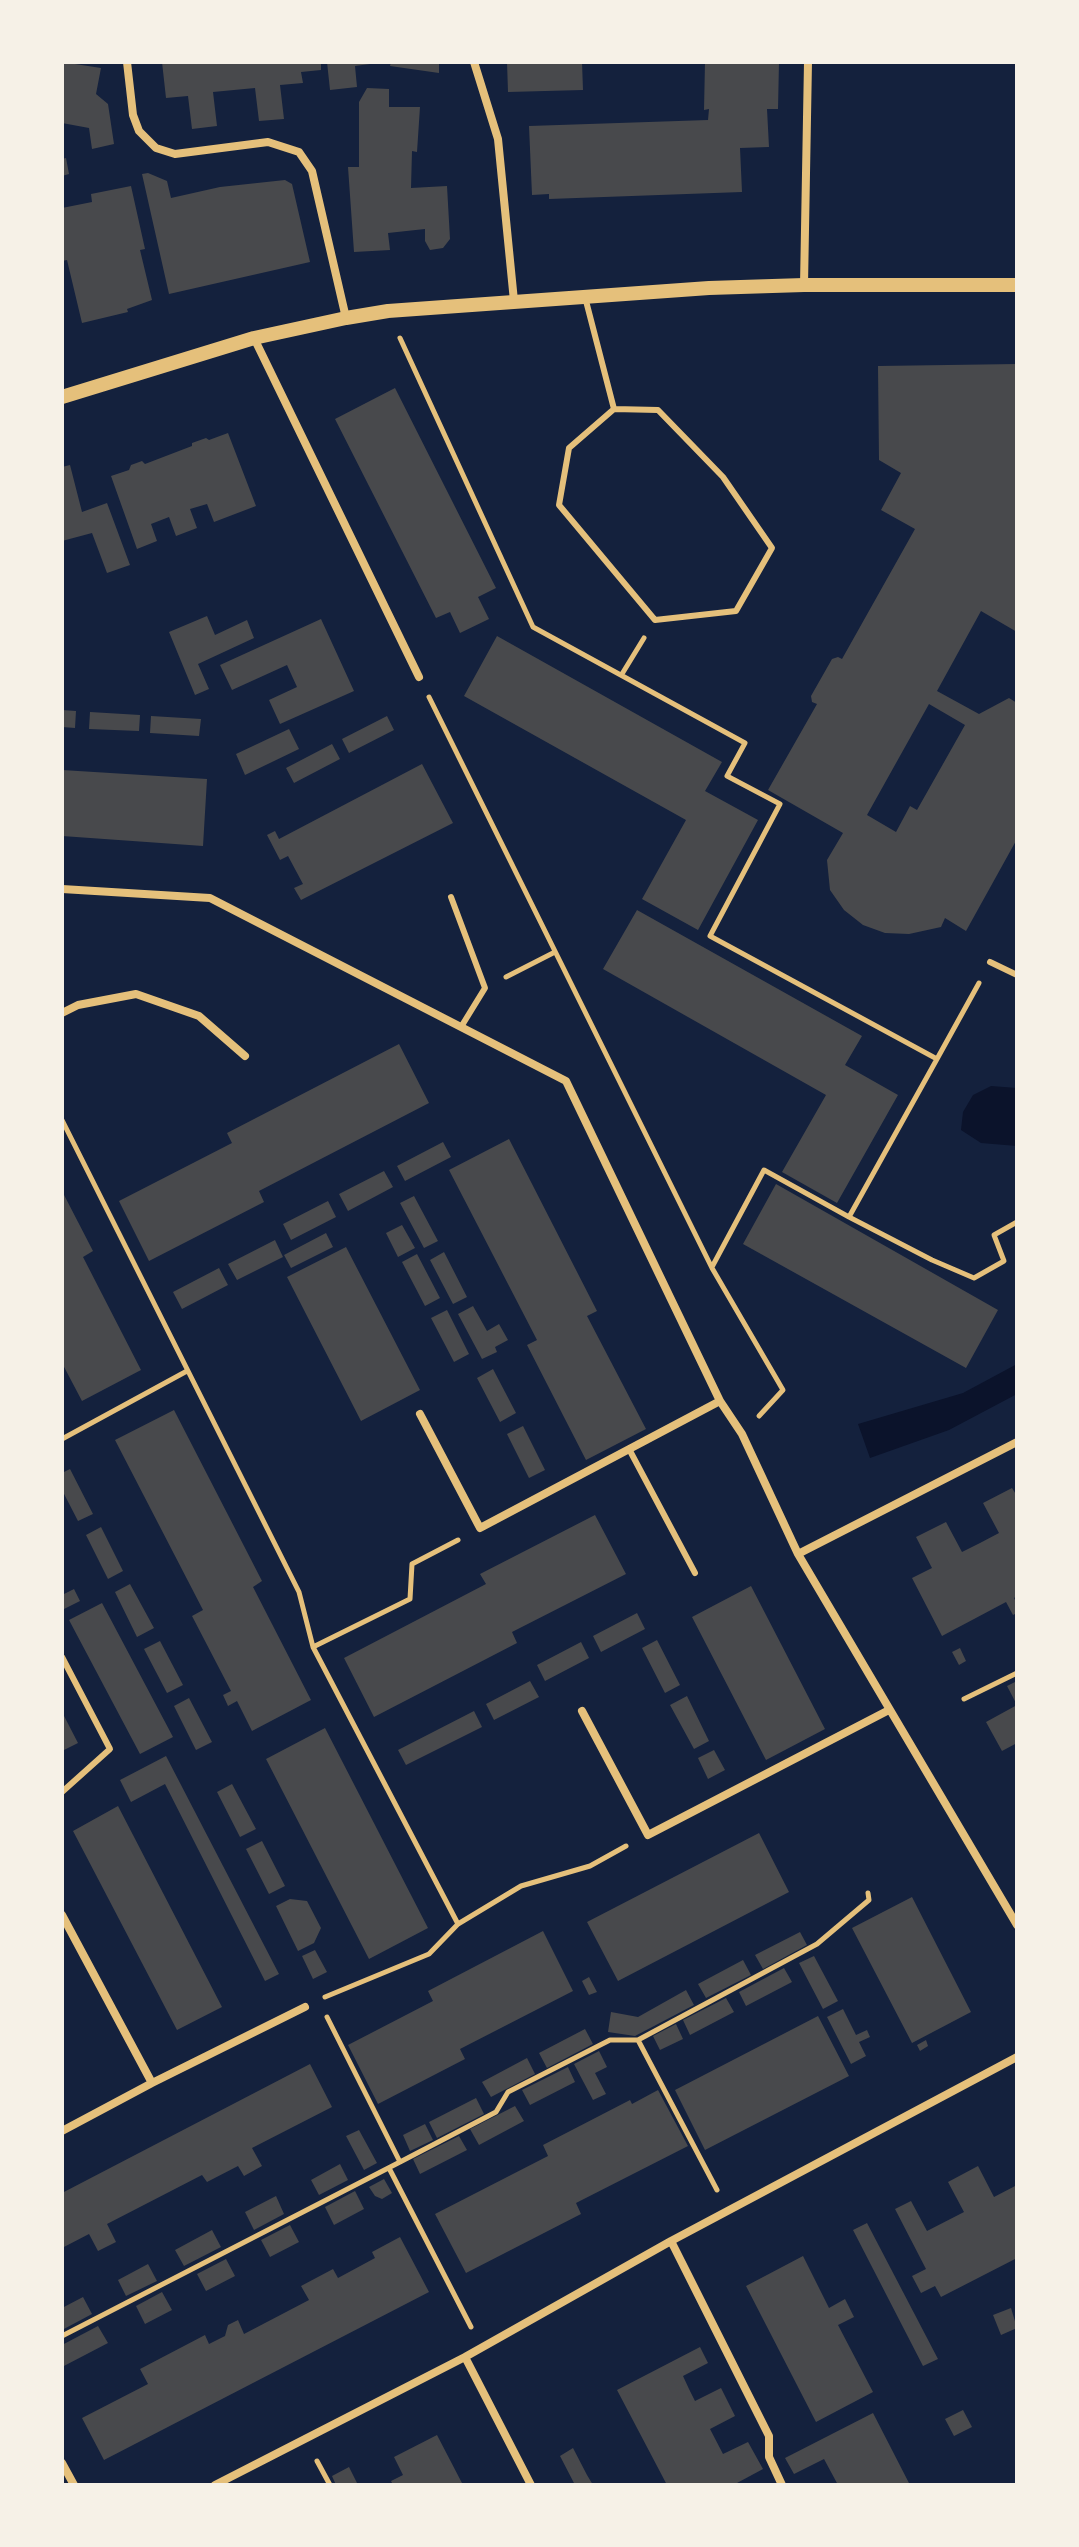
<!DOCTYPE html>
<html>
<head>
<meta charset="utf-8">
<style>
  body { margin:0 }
  #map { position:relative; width:1079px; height:2547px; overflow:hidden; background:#14213d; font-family:Georgia,serif }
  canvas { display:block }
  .frame { position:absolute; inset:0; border:64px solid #f6f1e7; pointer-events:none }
</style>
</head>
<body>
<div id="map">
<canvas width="1079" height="2547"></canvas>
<div class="frame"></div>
</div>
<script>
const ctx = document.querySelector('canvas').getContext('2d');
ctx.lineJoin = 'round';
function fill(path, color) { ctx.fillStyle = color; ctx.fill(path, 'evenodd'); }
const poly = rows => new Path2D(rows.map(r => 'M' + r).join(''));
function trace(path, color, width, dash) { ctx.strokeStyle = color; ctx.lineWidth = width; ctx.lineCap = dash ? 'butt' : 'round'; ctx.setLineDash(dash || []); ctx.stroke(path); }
const water = poly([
  [991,1086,1017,1088,1017,1146,981,1143,961,1130,963,1112,973,1095],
  [1017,1364,1017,1394,949,1430,870,1458,858,1424,963,1393]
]);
const building = poly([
  [62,62,101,68,96,94,108,104,114,144,92,149,89,128,62,123],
  [162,62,321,62,321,70,301,72,303,83,280,85,284,119,259,121,255,88,213,92,217,126,192,129,188,96,166,98],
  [327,62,370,62,370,64,355,66,357,87,330,90],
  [391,62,439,62,439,73,390,66],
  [507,62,582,62,583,90,508,92],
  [705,62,779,62,778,109,767,109,769,147,740,148,742,192,549,199,549,194,532,195,529,126,708,120,709,109,704,110],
  [367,88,389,89,389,107,420,107,417,152,412,151,411,188,447,186,450,239,443,248,430,250,425,241,425,229,388,233,390,250,354,252,348,167,359,167,359,102],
  [66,158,69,174,62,176,62,159],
  [148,173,167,181,171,198,220,187,285,180,292,184,310,262,169,294,142,174],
  [131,186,145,249,140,250,152,300,127,309,128,312,82,323,67,260,62,261,62,208,92,202,91,194],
  [1017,364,1017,632,981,611,937,691,979,714,1009,698,1017,703,1017,839,966,931,945,918,941,927,909,934,885,933,863,925,844,910,830,890,827,860,843,833,768,790,817,704,812,702,811,696,832,659,838,657,842,659,915,529,881,510,901,473,879,460,878,366],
  [929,704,965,725,917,810,910,806,896,832,867,815],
  [395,388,496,588,478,597,489,619,460,633,450,612,436,618,335,419],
  [228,433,256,506,214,522,207,504,190,509,197,528,176,536,169,517,151,524,157,541,137,549,111,476,129,470,131,465,142,461,145,464,192,446,192,443,206,438,209,440],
  [70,465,82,512,107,503,130,565,107,573,92,533,62,541,62,467],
  [207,616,215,635,247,620,254,638,198,664,209,689,195,695,169,632],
  [321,619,354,691,280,724,269,700,297,687,287,665,232,690,220,665],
  [497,636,722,762,705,791,758,820,698,930,642,899,686,820,464,696],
  [62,710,76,711,75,728,62,727],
  [90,712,140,715,139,731,89,729],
  [151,716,201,719,199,736,150,733],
  [387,716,394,730,349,753,342,739],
  [289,729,299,749,245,775,236,754],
  [332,744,340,759,294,783,286,768],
  [422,764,453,823,301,900,294,888,303,884,288,856,280,860,267,835,275,831,279,839],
  [62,770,207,779,203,846,62,836],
  [637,910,862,1036,845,1065,898,1095,837,1203,782,1172,826,1095,603,969],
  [399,1044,429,1103,259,1191,264,1202,149,1261,119,1201,232,1143,227,1133],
  [509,1139,597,1311,587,1316,646,1429,586,1460,527,1345,537,1340,449,1170],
  [443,1142,451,1157,405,1181,397,1166],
  [384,1171,393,1187,348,1211,339,1194],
  [776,1184,998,1310,966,1368,743,1244],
  [62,1191,93,1251,83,1257,141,1370,82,1401,62,1363],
  [414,1196,438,1241,424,1248,400,1203],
  [328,1201,336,1217,291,1240,283,1224],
  [402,1225,415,1248,398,1257,386,1233],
  [326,1233,333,1247,291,1268,284,1255],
  [275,1240,283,1257,237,1280,228,1264],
  [346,1247,420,1390,361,1421,287,1277],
  [444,1252,467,1297,453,1304,430,1260],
  [417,1254,440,1298,425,1306,402,1262],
  [219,1268,228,1285,182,1309,173,1292],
  [473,1306,487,1331,499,1324,508,1340,495,1347,497,1352,482,1359,458,1314],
  [447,1310,469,1354,454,1362,431,1318],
  [493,1369,516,1413,500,1422,477,1378],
  [174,1410,262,1581,253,1587,311,1700,252,1731,237,1701,228,1706,223,1695,231,1691,192,1616,203,1610,115,1440],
  [523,1426,545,1470,529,1478,507,1434],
  [70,1469,93,1514,78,1521,62,1490,62,1473],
  [1012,1488,1017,1496,1017,1596,1014,1598,1017,1604,1017,1613,1013,1615,1006,1602,942,1636,912,1578,932,1568,916,1537,946,1522,962,1552,980,1543,999,1533,983,1503],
  [595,1515,626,1574,512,1632,517,1643,374,1717,344,1658,486,1584,480,1574],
  [101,1527,123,1571,108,1579,86,1535],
  [130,1584,154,1628,137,1637,115,1592],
  [751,1586,825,1729,766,1760,692,1617],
  [74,1589,80,1601,62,1610,62,1595],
  [102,1603,173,1737,140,1754,69,1620],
  [637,1613,645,1629,601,1652,593,1636],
  [657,1640,680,1685,665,1693,642,1648],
  [160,1641,183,1685,167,1693,144,1649],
  [581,1642,589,1658,545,1681,537,1665],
  [960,1648,966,1661,959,1665,952,1652],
  [530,1681,539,1697,494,1720,486,1704],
  [1017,1681,1017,1743,1002,1751,986,1722,1017,1705,1007,1686],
  [687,1696,709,1741,694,1749,670,1705],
  [189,1698,212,1742,196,1750,174,1706],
  [474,1711,482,1727,406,1765,398,1750],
  [62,1712,78,1743,62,1751],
  [325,1728,428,1928,369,1959,266,1759],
  [714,1750,725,1770,708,1779,698,1758],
  [166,1756,279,1974,265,1981,165,1784,131,1802,120,1780],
  [232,1784,256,1829,240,1837,217,1792],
  [118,1806,222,2007,177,2030,73,1831],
  [759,1833,789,1892,618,1981,587,1922],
  [262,1841,285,1886,269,1894,246,1849],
  [912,1897,971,2012,912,2043,852,1928],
  [290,1899,307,1901,321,1928,314,1943,298,1951,276,1906],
  [543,1931,573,1991,460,2049,465,2059,378,2104,348,2045,433,2001,428,1991],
  [800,1932,807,1945,763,1969,755,1955],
  [315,1950,327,1972,313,1979,302,1956],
  [814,1956,838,2001,823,2009,799,1963],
  [743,1960,751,1975,706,1998,698,1984],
  [784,1968,792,1982,746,2006,739,1992],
  [589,1977,597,1992,589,1995,582,1981],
  [686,1990,694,2005,635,2036,608,2032,611,2012,638,2017],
  [726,1998,734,2012,690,2035,683,2020],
  [843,2009,856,2035,867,2030,870,2037,859,2042,866,2056,851,2064,827,2017],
  [818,2016,849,2076,705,2150,675,2090],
  [676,2024,683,2039,660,2050,653,2036],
  [585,2029,593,2044,547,2068,539,2053],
  [926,2040,928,2046,920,2051,917,2045],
  [599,2051,607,2067,595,2073,606,2094,593,2100,574,2064],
  [527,2058,535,2074,491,2097,482,2082],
  [310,2064,332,2107,252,2148,262,2166,244,2176,238,2166,207,2182,202,2175,107,2224,116,2242,98,2251,89,2234,62,2248,62,2193],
  [568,2067,575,2082,530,2105,522,2090],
  [658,2090,688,2146,576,2203,581,2214,466,2273,435,2214,548,2156,543,2145,630,2100,632,2104],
  [476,2098,484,2114,437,2138,429,2122],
  [515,2106,524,2121,479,2145,470,2129],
  [425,2124,433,2140,410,2151,403,2135],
  [359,2130,377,2163,364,2170,346,2136],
  [459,2136,467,2150,420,2174,413,2159],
  [340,2164,348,2180,319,2195,311,2180],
  [978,2166,994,2197,1017,2185,1017,2258,941,2297,935,2286,921,2293,912,2276,926,2269,895,2209,911,2201,927,2231,964,2212,948,2182],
  [384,2179,392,2193,382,2199,375,2196,369,2187],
  [355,2191,364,2209,334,2225,325,2207],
  [276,2196,284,2214,254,2230,245,2212],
  [867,2223,938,2359,923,2366,853,2230],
  [290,2225,299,2242,270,2257,261,2240],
  [212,2230,221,2247,184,2266,175,2250],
  [400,2237,429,2292,104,2460,82,2418,148,2384,140,2369,205,2335,209,2344,225,2336,228,2325,238,2320,244,2334,309,2300,301,2286,333,2269,338,2278,375,2258,372,2252],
  [803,2256,829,2308,845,2299,854,2317,838,2325,873,2392,816,2422,746,2286],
  [226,2259,235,2276,206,2291,197,2274],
  [148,2264,157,2281,126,2296,118,2280],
  [162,2292,172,2310,145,2324,136,2306],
  [83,2297,92,2314,62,2330,62,2308],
  [1011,2308,1017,2328,1001,2335,993,2315],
  [98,2326,108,2343,62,2367,62,2345],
  [700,2347,708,2363,683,2376,689,2389,695,2401,721,2388,735,2416,710,2429,723,2454,748,2442,763,2469,737,2483,739,2485,667,2485,617,2390],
  [963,2410,972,2427,954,2436,945,2419],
  [873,2413,910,2485,838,2485,824,2459,794,2474,785,2458],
  [437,2435,463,2485,393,2485,391,2481,403,2475,394,2457],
  [573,2448,587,2475,593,2485,575,2485,560,2456],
  [349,2467,358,2485,336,2485,332,2476]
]);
const path = poly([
  [400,338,533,627,745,743,727,776,780,804,710,936,937,1059,849,1217],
  [622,674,644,638],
  [429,697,712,1268,783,1390,759,1416],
  [506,977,555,952],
  [937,1059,979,983],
  [62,1120,299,1592,313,1647,458,1924,521,1886,590,1866,626,1846],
  [712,1267,764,1170,849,1217,932,1260,974,1278,1004,1261,994,1235,1017,1222],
  [62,1439,187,1371],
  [313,1647,410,1599,412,1564,458,1540],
  [964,1699,1017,1673],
  [325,1997,429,1954,458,1924],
  [638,2040,817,1944,869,1900,868,1893],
  [400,2162,496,2112,508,2092,610,2040,638,2040,717,2190],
  [389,2168,471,2327],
  [62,2336,400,2162,327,2017],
  [317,2461,330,2485]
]);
const service = poly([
  [585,297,614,409],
  [614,409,658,410,723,477,772,548,736,611,655,620,559,505,569,448,614,409],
  [451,897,485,988,461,1027],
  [990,962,1017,975],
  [629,1449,695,1573],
  [62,1657,110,1749,62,1792]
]);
const minor = poly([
  [127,62,133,115,139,131,156,148,175,154,268,142,299,152,312,171,346,318],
  [474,62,498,139,514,301],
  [804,285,808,62],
  [254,338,419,677],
  [62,889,210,898,566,1081,720,1401,742,1434,798,1554,1017,1925],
  [62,1013,78,1005,136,994,199,1016,245,1056],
  [420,1414,480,1528,720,1401],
  [798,1554,1017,1442],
  [582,1711,648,1835,889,1710],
  [62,1915,152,2083],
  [62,2131,152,2083,305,2007],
  [671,2241,769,2436,769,2457,782,2485],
  [465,2357,531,2485],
  [62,2463,74,2485],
  [215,2485,465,2357,671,2241,1017,2057]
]);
const tertiary = poly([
  [62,397,254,338,346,318,388,311,709,288,804,285,1017,285]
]);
fill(water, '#0b132b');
fill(building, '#48494c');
trace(path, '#e5c07b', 5);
trace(service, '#e5c07b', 6);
trace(minor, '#e5c07b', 8);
trace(tertiary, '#e5c07b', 14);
</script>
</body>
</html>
